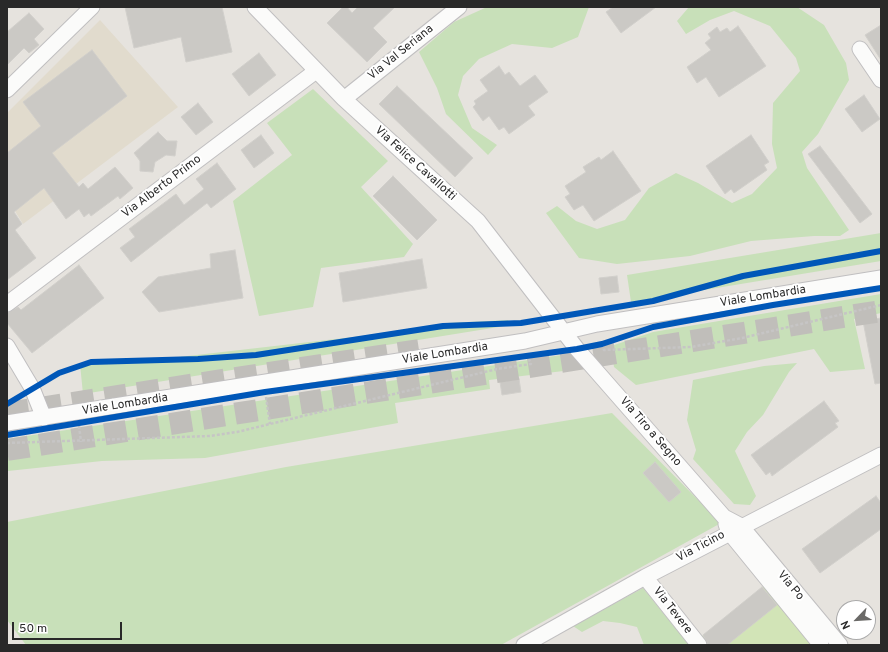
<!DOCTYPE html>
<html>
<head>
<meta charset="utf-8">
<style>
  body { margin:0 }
  #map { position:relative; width:888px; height:652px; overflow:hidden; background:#e6e3de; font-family:Overpass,sans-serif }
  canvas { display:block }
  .frame { position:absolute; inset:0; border:8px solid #292929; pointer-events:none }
  .north { position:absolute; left:836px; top:600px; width:40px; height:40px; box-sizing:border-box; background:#fff; border:1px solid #a9a9a9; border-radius:50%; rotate:245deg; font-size:11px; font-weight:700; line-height:16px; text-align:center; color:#292929 }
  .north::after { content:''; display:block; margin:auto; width:14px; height:18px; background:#6b6a68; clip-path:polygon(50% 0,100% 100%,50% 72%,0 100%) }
  .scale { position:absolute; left:12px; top:622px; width:110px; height:18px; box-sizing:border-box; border:2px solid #292929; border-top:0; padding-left:5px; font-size:12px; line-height:14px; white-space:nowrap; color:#292929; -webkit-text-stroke:3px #fff; paint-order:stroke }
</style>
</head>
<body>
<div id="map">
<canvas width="888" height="652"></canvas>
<div class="frame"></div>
<div class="north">N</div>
<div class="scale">50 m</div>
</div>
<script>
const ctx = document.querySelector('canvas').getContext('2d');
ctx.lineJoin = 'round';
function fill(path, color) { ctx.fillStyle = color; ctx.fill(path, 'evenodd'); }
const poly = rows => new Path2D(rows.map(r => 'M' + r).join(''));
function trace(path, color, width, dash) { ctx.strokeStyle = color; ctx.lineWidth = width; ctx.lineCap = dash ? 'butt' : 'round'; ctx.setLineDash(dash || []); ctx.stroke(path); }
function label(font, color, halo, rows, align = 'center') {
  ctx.font = font + ' Overpass,sans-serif'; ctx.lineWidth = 4; ctx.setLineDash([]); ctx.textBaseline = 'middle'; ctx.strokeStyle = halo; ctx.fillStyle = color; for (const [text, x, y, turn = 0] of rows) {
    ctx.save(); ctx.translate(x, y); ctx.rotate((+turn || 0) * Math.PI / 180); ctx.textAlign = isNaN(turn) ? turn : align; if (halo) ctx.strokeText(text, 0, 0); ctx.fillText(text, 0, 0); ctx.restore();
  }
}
const education = poly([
  [100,20,178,107,23,224,7,198,7,113]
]);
const green = poly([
  [487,7,589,7,578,37,552,48,512,44,479,59,463,76,458,95,472,128,497,145,488,155,446,114,437,88,419,52,454,22],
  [689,7,797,7,824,25,846,63,849,80,818,134,802,152,807,168,849,230,840,236,814,236,751,241,690,256,617,264,579,258,546,213,557,206,576,221,597,229,625,220,649,188,676,173,698,183,732,203,752,194,777,168,772,144,773,103,800,71,796,58,770,26,734,11,710,20,686,34,677,21],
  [313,89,388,161,361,187,413,244,404,257,321,268,313,307,259,316,233,201,292,155,267,123],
  [881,233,881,261,631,302,627,275],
  [881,294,881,313,854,319,865,369,830,372,814,349,636,385,614,367,611,346,653,332],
  [508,320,511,325,83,394,80,364,89,362,170,358,362,336,447,323],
  [568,354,580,369,489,380,490,389,395,403,398,423,205,458,102,461,8,471,7,439],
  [797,363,789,372,763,415,747,432,735,451,756,496,750,505,734,504,693,459,696,450,687,420,693,380,764,366],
  [612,413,721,523,501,645,26,645,7,620,7,522,286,467],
  [643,588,689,645,644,645,637,627,620,623,603,621,582,632,573,626]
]);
const pitch = poly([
  [765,585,813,645,707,645,701,637]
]);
const building = poly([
  [125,7,222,7,232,52,186,62,181,37,134,48,125,7],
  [343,7,347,7,352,13,358,7,395,7,373,28,387,42,367,62,327,23,343,7],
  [613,7,656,7,621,33,606,12,613,7],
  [29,13,44,29,34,39,39,45,29,53,24,48,7,65,7,32,29,13],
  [881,25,881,60,865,35,881,25],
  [738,26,766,66,719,97,706,77,697,83,687,67,711,50,705,43,711,38,708,34,717,27,720,32,727,28,730,32,738,26],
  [92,50,127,96,52,153,79,187,83,183,88,189,115,167,133,188,120,199,118,196,91,216,89,213,84,217,79,209,66,219,44,188,14,212,22,224,15,230,36,258,7,280,7,153,41,126,23,102,92,50],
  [259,53,276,75,249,96,232,74,259,53],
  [499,66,505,75,509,72,520,86,535,75,548,92,528,106,535,115,509,134,504,127,499,130,489,116,483,121,473,107,476,104,474,101,488,91,480,80,499,66],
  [397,86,473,158,455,177,379,104,397,86],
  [864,95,880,119,862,132,845,109,864,95],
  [198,103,213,122,196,135,181,117,198,103],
  [158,132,167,141,177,141,175,156,166,155,155,162,153,172,140,171,140,161,134,153,158,132],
  [261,135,274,153,254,168,241,150,261,135],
  [751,135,769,162,764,165,767,170,734,193,731,189,725,194,706,166,751,135],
  [820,146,872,214,860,223,808,154,820,146],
  [613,151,641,191,594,221,583,205,574,210,565,197,570,194,565,186,586,172,583,167,599,157,601,160,613,151],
  [217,163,236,189,211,208,207,203,131,262,120,248,135,237,129,229,176,194,184,205,204,189,196,179,217,163],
  [393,176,437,220,417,240,373,196,393,176],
  [235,250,243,298,159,312,142,292,158,277,211,268,210,254,235,250],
  [422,259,427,288,343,302,339,273,422,259],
  [79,265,104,298,32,353,7,323,7,313,18,307,21,310,79,265],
  [617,276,619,292,601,294,599,278,617,276],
  [881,318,881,383,875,384,863,321,881,318],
  [519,379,521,392,502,395,500,382,519,379],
  [824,401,839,421,835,423,838,427,772,476,770,472,766,475,751,455,824,401],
  [655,462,681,492,669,502,643,473,655,462],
  [876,496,881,503,881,529,820,573,802,549,876,496],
  [762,587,777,605,727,645,708,645,703,635,762,587]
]);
const highwayTunnel = poly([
  [7,413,419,350],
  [7,450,881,311]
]);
const path = poly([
  [602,344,604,350,691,347,742,338,881,305],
  [266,397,270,424],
  [79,426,81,442],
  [7,443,210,436,237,432,497,369,531,364,527,355]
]);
const minor = poly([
  [255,7,344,99,478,221,577,349,724,517,741,526,840,645],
  [860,49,881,80],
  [7,90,92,7],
  [344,99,459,7],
  [7,304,316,71],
  [7,346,32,388,44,418],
  [7,423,525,341,597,324,881,278],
  [726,524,729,532,821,645],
  [645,577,699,645],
  [524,645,645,577,881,455]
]);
const cycleway = poly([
  [7,404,59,373,91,362,198,359,256,355,443,326,521,323,653,301,743,276,881,251],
  [7,435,265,392,577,349,602,344,653,327,773,305,881,288]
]);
const streetNames = [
  ["Via Val Seriana",401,53,-39],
  ["Via Felice Cavallotti",415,164,42],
  ["Via Alberto Primo",162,187,-37],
  ["Viale Lombardia",763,297,-9],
  ["Viale Lombardia",445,354,-9],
  ["Viale Lombardia",125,405,-9],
  ["Via Tiro a Segno",650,432,49],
  ["Via Ticino",701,547,-28],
  ["Via Po",790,586,50],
  ["Via Tevere",672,611,52]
];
fill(education, '#e1dbcd');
fill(green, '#c8e0b9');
fill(pitch, '#d2e4b7');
fill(building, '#cbc9c5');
trace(building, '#d1cfcb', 1);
trace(highwayTunnel, '#c0beba', 22, [22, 11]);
trace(minor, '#c0bfc0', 17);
trace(path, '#c6c5c5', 2.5, [3, 2]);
trace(minor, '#fbfbfa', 15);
trace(cycleway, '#0057b8', 6);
label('12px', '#292929', '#fff', streetNames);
</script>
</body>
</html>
